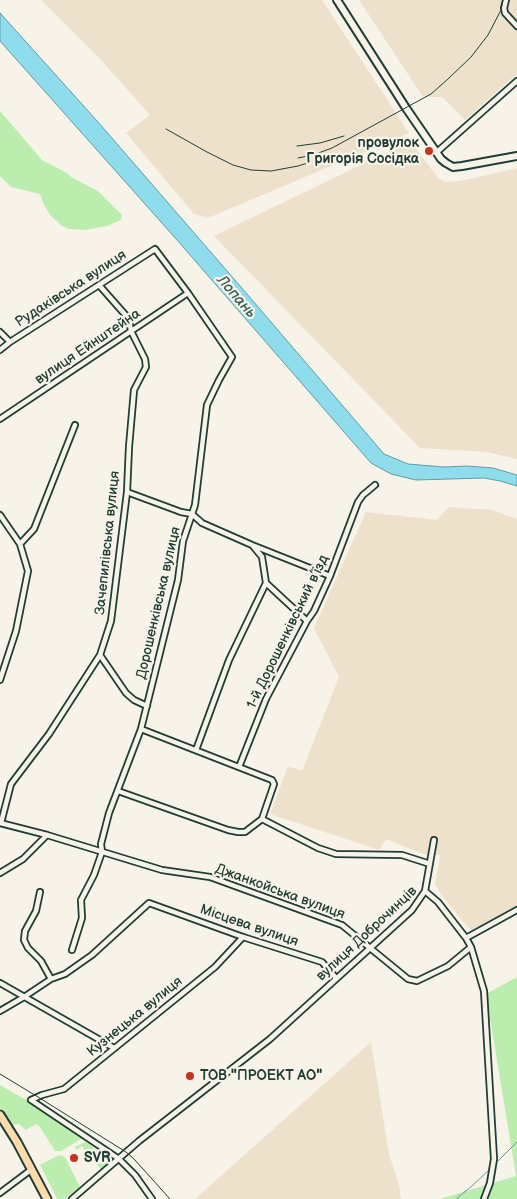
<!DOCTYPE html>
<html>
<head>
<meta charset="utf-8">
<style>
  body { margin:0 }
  canvas { display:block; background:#f7f3e8 }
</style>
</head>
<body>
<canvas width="517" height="1199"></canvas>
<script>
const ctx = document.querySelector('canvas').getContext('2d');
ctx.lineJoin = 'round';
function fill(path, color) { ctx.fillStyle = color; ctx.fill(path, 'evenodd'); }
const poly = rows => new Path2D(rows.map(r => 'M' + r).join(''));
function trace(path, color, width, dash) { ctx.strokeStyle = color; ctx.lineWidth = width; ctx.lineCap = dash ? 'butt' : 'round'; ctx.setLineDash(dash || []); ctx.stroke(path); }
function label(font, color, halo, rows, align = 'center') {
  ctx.font = font + ' "Balsamiq Sans",sans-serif'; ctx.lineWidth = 4.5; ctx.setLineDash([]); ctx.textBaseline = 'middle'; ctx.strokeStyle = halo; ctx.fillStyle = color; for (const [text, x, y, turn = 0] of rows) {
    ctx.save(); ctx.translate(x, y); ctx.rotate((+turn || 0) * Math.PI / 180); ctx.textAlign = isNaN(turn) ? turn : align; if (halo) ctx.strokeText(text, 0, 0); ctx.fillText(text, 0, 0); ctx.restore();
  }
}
const built = poly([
  [41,0,322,0,409,133,208,218,194,214,126,133,150,115,102,61],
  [359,0,517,0,517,74,465,120,442,97,423,97],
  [410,141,438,178,445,182,460,181,517,168,517,459,487,452,420,448,214,236],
  [449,507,492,510,517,519,517,906,471,931,442,896,435,884,440,855,423,854,386,839,379,850,270,814,288,766,302,771,339,677,314,628,366,512,437,520],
  [371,1042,389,1154,399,1185,401,1199,195,1199]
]);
const green = poly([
  [0,111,42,160,67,173,71,177,98,191,122,215,121,220,107,226,85,230,69,229,62,226,50,215,44,205,40,194,11,187,0,176],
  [517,977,517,1199,440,1199,516,1176,486,994],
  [0,1085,28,1101,33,1106,82,1137,81,1139,61,1151,55,1151,40,1127,36,1124,26,1130,19,1124,12,1125,0,1108],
  [86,1142,110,1161,111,1163,102,1170,87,1155,82,1146,76,1150,75,1147,81,1144],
  [59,1155,65,1157,80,1187,65,1199,57,1199,40,1165]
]);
const water = poly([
  [0,13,98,122,247,294,384,454,408,464,444,467,467,466,493,468,517,475,517,486,500,481,484,478,416,480,391,474,371,463,177,240,0,41,0,13]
]);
const stream = poly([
  [498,1161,517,1142],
  [456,1199,472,1186,490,1169]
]);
const street = poly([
  [506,0,504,8,505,13,517,26],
  [437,152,517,81],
  [0,332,10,342],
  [0,350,10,342,155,249,188,293,232,357,219,380,207,405,195,505,183,541,178,580,141,729,109,813,101,844,102,852,94,875,81,900,82,918,72,950],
  [0,419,188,293],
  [127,492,181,512,192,514,202,523,252,545,330,576],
  [0,515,20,544,28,571,16,631,0,680],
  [20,544,34,529,75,425],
  [253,546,262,557,266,583,307,621],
  [100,655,126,693,134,700,147,706],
  [141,729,272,780,274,784,262,819],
  [196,750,229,660,266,583],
  [239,767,266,699,307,621,314,611,330,576,358,502,363,495,375,485],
  [118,791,228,830,238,832,245,832,262,819],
  [262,819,318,848,336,854,402,855,430,864],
  [0,823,47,835,162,870,210,877,342,925,408,979,417,981,448,966,471,947],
  [1,823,11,784,49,734,100,655,111,621,127,492,129,447,134,390,146,367,145,359,131,331,129,319,99,285],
  [0,873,23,859,47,835],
  [425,891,438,902,466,938,471,947,484,991,494,1159,490,1183,484,1199],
  [40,892,36,911,25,931,24,940,28,948,41,961,51,979],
  [466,938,517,910],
  [0,983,114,1048],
  [0,1011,24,997,51,979,65,974,92,955,149,903,243,937,322,962,336,978],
  [0,1193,32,1169],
  [72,1199,139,1141,270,1039,412,910,425,891,434,840],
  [152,1199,135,1175,119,1159,31,1100,42,1095,64,1089,215,967,243,937]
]);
const secondary = poly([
  [337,0,406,108,441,159,446,163,453,167,462,166,517,156]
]);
const primary = poly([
  [0,1115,17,1142,47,1199]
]);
const tram = poly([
  [0,1074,38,1097,126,1152,134,1159,170,1199]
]);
const rail = poly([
  [166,129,207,152,233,165,251,170,271,171,298,166,311,162],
  [297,146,320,143,344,136],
  [298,158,313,155,332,148,431,94,448,79,471,57,488,35,501,10,503,0]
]);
const markers = [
  [429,151,5,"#c8321e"],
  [190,1076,5,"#c8321e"],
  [74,1158,5,"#c8321e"]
];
const poiNames = [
  ["провулок",419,143,"right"],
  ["Григорія Сосідка",419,159,"right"],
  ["ТОВ \"ПРОЕКТ АО\"",200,1076],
  ["SVR",84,1158]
];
const streetNames = [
  ["Рудаківська вулиця",71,289,-33],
  ["вулиця Ейнштейна",88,347,-34],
  ["Зачепилівська вулиця",108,543,-84],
  ["Дорошенківська вулиця",159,603,-77],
  ["1-й Дорошенківський в’їзд",288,632,-64],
  ["Джанкойська вулиця",280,892,20],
  ["Місцева вулиця",249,926,19],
  ["вулиця Доброчинців",367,934,-43],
  ["Кузнецька вулиця",135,1017,-39]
];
const waterNames = [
  ["Лопань",236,297,49]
];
fill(built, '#eee1cc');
fill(green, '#bbeeae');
fill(water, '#8edcec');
trace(water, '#629ca2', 1);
trace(stream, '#629ca2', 1);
trace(street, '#1f3d34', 8);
trace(secondary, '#1f3d34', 10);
trace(primary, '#1f3d34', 11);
trace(street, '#f7f3e8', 4.5);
trace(secondary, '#f7f3e8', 6);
trace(primary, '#fedbac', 7);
trace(tram, '#1f3d34', 1);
trace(rail, '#1f3d34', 1);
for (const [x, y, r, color] of markers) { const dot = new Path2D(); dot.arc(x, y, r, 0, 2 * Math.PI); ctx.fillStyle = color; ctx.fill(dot); trace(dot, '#f7f3e8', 2); }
label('bold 14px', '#1f3d34', '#f7f3e8', poiNames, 'left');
label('14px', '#1f3d34', '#f7f3e8', streetNames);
label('italic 15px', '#355d59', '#f7f3e8', waterNames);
</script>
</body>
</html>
